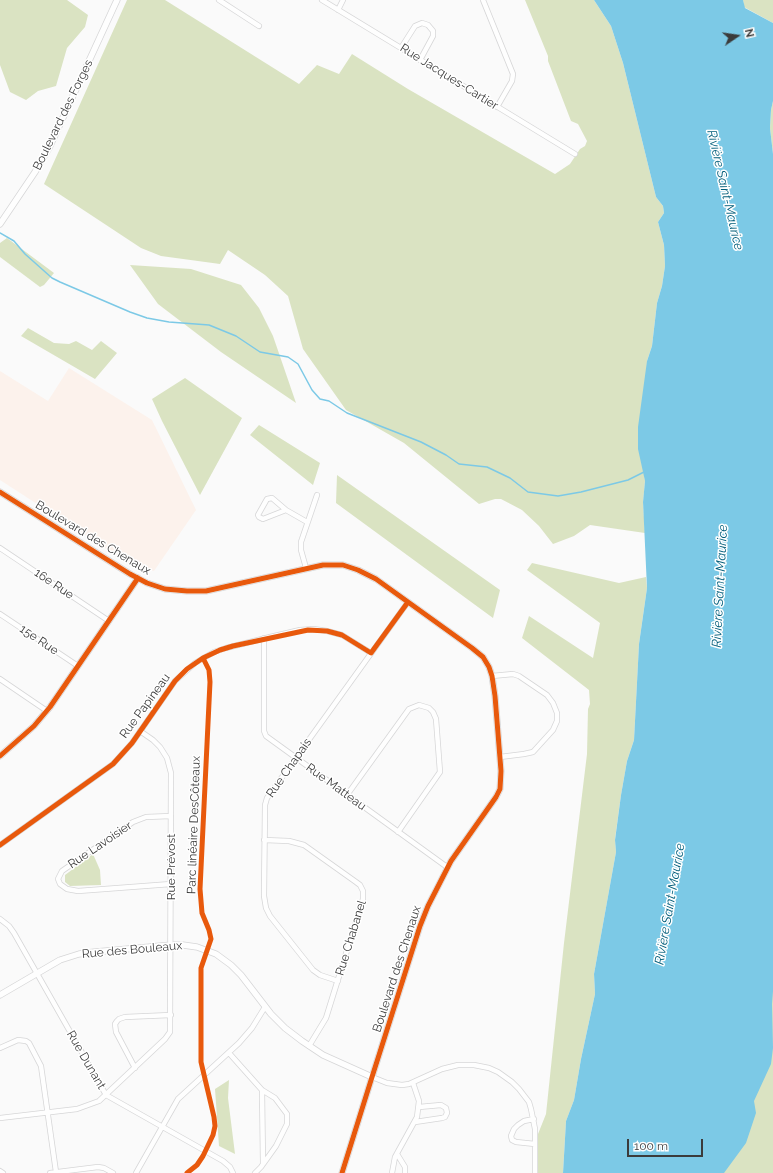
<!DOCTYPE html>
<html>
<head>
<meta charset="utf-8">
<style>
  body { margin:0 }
  #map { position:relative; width:773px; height:1173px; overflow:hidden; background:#fafafa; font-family:Raleway,sans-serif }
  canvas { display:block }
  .north { position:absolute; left:717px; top:16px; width:40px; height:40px; -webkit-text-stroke:3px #fff; paint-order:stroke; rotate:77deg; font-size:11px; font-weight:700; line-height:16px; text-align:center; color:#3b3b3b }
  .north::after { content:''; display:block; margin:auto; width:14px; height:18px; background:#3b3b3b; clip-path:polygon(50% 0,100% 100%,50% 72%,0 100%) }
  .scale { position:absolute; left:627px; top:1139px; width:76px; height:18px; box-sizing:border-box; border:2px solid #3b3b3b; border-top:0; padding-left:5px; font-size:12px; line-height:14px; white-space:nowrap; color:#3b3b3b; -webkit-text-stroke:3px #fff; paint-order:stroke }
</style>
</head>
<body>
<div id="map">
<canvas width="773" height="1173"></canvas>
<div class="north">N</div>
<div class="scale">100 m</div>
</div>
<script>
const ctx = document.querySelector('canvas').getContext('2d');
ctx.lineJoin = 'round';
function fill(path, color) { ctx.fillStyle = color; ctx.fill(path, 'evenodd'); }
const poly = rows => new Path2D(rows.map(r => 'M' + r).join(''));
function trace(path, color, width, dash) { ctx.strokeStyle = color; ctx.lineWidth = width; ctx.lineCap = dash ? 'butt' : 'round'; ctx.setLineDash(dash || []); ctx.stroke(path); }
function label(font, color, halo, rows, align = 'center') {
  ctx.font = font + ' Raleway,sans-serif'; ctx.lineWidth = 3; ctx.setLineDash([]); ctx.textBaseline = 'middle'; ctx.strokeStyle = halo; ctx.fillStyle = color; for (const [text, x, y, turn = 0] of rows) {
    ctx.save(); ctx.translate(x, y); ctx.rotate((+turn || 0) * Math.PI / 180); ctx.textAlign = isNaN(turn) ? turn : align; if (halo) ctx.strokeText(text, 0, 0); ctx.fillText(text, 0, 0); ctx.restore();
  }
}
const industrial = poly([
  [69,368,152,420,196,510,154,571,133,566,0,480,0,371,48,401]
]);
const green = poly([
  [0,0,67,0,88,15,85,27,67,48,56,86,38,91,26,100,10,92,0,65],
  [127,0,165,0,299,84,317,65,339,74,352,54,408,89,555,174,570,164,580,149,585,146,587,141,578,124,571,121,548,61,548,56,525,0,594,0,611,26,623,63,656,197,663,206,664,213,658,222,664,245,665,266,662,286,657,303,652,346,647,361,644,472,645,481,643,503,645,533,590,525,574,536,553,544,539,526,522,510,501,499,495,499,479,504,404,443,346,410,303,349,288,296,265,275,228,250,220,264,161,256,141,248,44,184],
  [743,0,773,0,773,23,744,7],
  [773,101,773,154,770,128,771,110],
  [7,238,54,273,44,285,40,287,0,257,0,243],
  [130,265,191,269,241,285,259,308,273,336,296,403,221,352,158,304],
  [28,328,54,343,69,344,76,341,92,350,101,341,117,353,95,379,21,336],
  [185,378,242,418,200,495,162,421,152,399],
  [259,425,320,463,313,485,250,435],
  [337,475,500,590,493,618,336,503],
  [532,563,619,583,646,577,647,588,639,644,634,740,627,761,621,795,615,839,616,852,594,974,595,994,581,1059,574,1100,566,1121,563,1173,535,1173,536,1139,546,1114,564,943,587,754,588,709,590,704,589,690,522,638,529,616,593,658,600,623,527,570],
  [93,854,100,870,101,885,70,886,65,882,65,875],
  [773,989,773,1173,716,1173],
  [229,1080,228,1098,235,1154,219,1146,215,1089]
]);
const water = poly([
  [594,0,743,0,745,8,773,23,773,101,771,110,770,128,773,154,773,991,772,1004,773,1048,771,1064,754,1101,756,1113,746,1143,724,1173,563,1173,566,1121,574,1100,581,1059,595,994,594,974,616,852,615,840,621,795,627,761,634,740,639,644,647,588,643,502,645,481,638,449,638,427,647,361,652,346,657,303,662,286,665,266,664,245,658,222,664,213,663,206,656,197,623,63,611,26]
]);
const stream = poly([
  [0,233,14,241,25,254,52,278,60,282,130,312,147,318,169,322,209,325,236,336,260,352,288,357,298,364,312,390,320,399,329,401,347,413,421,442,446,455,459,464,487,467,510,478,528,492,558,496,581,492,628,480,644,472]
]);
const minor = poly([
  [219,0,259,26],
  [322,0,575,154],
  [483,0,513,74,512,81,497,107],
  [338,10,343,0],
  [401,48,415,26,422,23,428,25,433,31,433,36,420,60],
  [286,510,263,519,259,517,258,515,267,499,272,498,286,510,307,522],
  [0,548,109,621],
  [306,568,301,550,301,542,317,495],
  [0,614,78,666],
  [264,638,264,731,266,736,447,867],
  [492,676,513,674,519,676,547,695,553,703,557,713,557,721,553,730,533,752,524,754,500,757],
  [0,679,47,711],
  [347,795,409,709,419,705,429,708,433,712,436,719,440,772,398,832],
  [171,816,146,817,133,822,62,871,58,879,60,884,67,889,78,891,171,884],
  [264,840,289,841,304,845,356,882,360,885,363,891,363,899,326,1018,309,1046],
  [0,845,113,764,132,743,175,681,195,663,214,652,226,648,270,637,300,630,314,629,327,631,342,635,371,653],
  [0,919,9,926,14,933,106,1095,223,1161,230,1167,233,1173],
  [338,981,320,975,313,970,270,916,266,908,264,896,265,805,267,798,408,602],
  [0,1048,18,1040,26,1041,29,1043,41,1066,56,1172],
  [229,1053,262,1090,275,1098,287,1114,287,1124,276,1146,261,1167,255,1173],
  [135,1068,116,1032,115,1024,117,1021,119,1019,125,1017,171,1015],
  [372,1077,387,1083,402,1085,409,1084,442,1069,458,1065,474,1065,489,1068,498,1072,512,1082,519,1089,529,1102,531,1109,535,1129,535,1173],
  [262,1090,263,1164],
  [0,1118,77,1109,99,1101,165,1039,170,1032,171,773,167,758,160,747,153,740,140,731],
  [534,1119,524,1121,518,1125,514,1129,511,1136,512,1140,516,1142,535,1144],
  [415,1122,442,1118,445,1117,447,1113,446,1108,441,1105,419,1107],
  [397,1154,405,1167,405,1173],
  [0,1171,3,1173],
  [50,1173,98,1167,104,1168,113,1173],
  [136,1173,178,1099,239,1043,252,1028,265,1007],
  [392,1173,395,1157,417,1117,419,1101,413,1083]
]);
const tertiary = poly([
  [0,224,35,172,49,148,117,0],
  [0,492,130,574,147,583,165,589,187,591,206,591,323,565,343,565,358,570,376,579,472,648,483,657,489,667,492,676,495,696,501,771,500,789,496,797,451,861,428,906,420,926,372,1077,342,1173],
  [0,756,34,726,50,707,138,578],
  [0,995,60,960,79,954,94,952,171,945,183,945,197,947,216,954,231,965,241,975,271,1014,285,1028,302,1041,323,1055,372,1077]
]);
const cycleway = poly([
  [0,492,130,574,147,583,165,589,187,591,206,591,323,565,343,565,358,570,376,579,472,648,483,657,489,667,492,676,495,696,501,771,500,789,496,797,451,861,428,906,420,926,372,1077,342,1173],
  [0,756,34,726,50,707,138,578],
  [0,845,113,764,132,743,175,681,187,669,203,658,220,650,233,646,308,630,327,631,342,635,371,653,408,602],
  [187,1173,197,1165,203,1156,213,1135,215,1126,214,1117,201,1062,201,968,211,939,209,930,202,913,200,889,210,682,209,670,203,658]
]);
const streetNames = [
  ["Rue Jacques-Cartier",449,77,32],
  ["Boulevard des Forges",63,115,-64],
  ["Boulevard des Chenaux",93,538,31],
  ["16e Rue",54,584,34],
  ["15e Rue",39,640,34],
  ["Rue Papineau",145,706,-54],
  ["Rue Chapais",289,768,-55],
  ["Rue Matteau",336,787,36],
  ["Parc linéaire DesCôteaux",194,825,-88],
  ["Rue Lavoisier",100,845,-34],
  ["Rue Prévost",171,867,-90],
  ["Rue Chabanel",351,938,-73],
  ["Rue des Bouleaux",132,950,-5],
  ["Boulevard des Chenaux",397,969,-72],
  ["Rue Dunant",86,1060,60]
];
const waterNames = [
  ["Rivière Saint-Maurice",725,190,77],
  ["Rivière Saint-Maurice",720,586,-87],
  ["Rivière Saint-Maurice",670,904,-80]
];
fill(industrial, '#fcf2ec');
fill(green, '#dae3c2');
fill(water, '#7cc9e6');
trace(stream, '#7cc9e6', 1.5);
trace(minor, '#d6d6d7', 6);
trace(tertiary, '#d6d6d7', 7);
trace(minor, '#fefefe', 4.5);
trace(tertiary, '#fefefe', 5.5);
trace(cycleway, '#e8590c', 5);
label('12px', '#3b3b3b', '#fff', streetNames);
label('italic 13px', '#005d7a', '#fff', waterNames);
</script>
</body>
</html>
